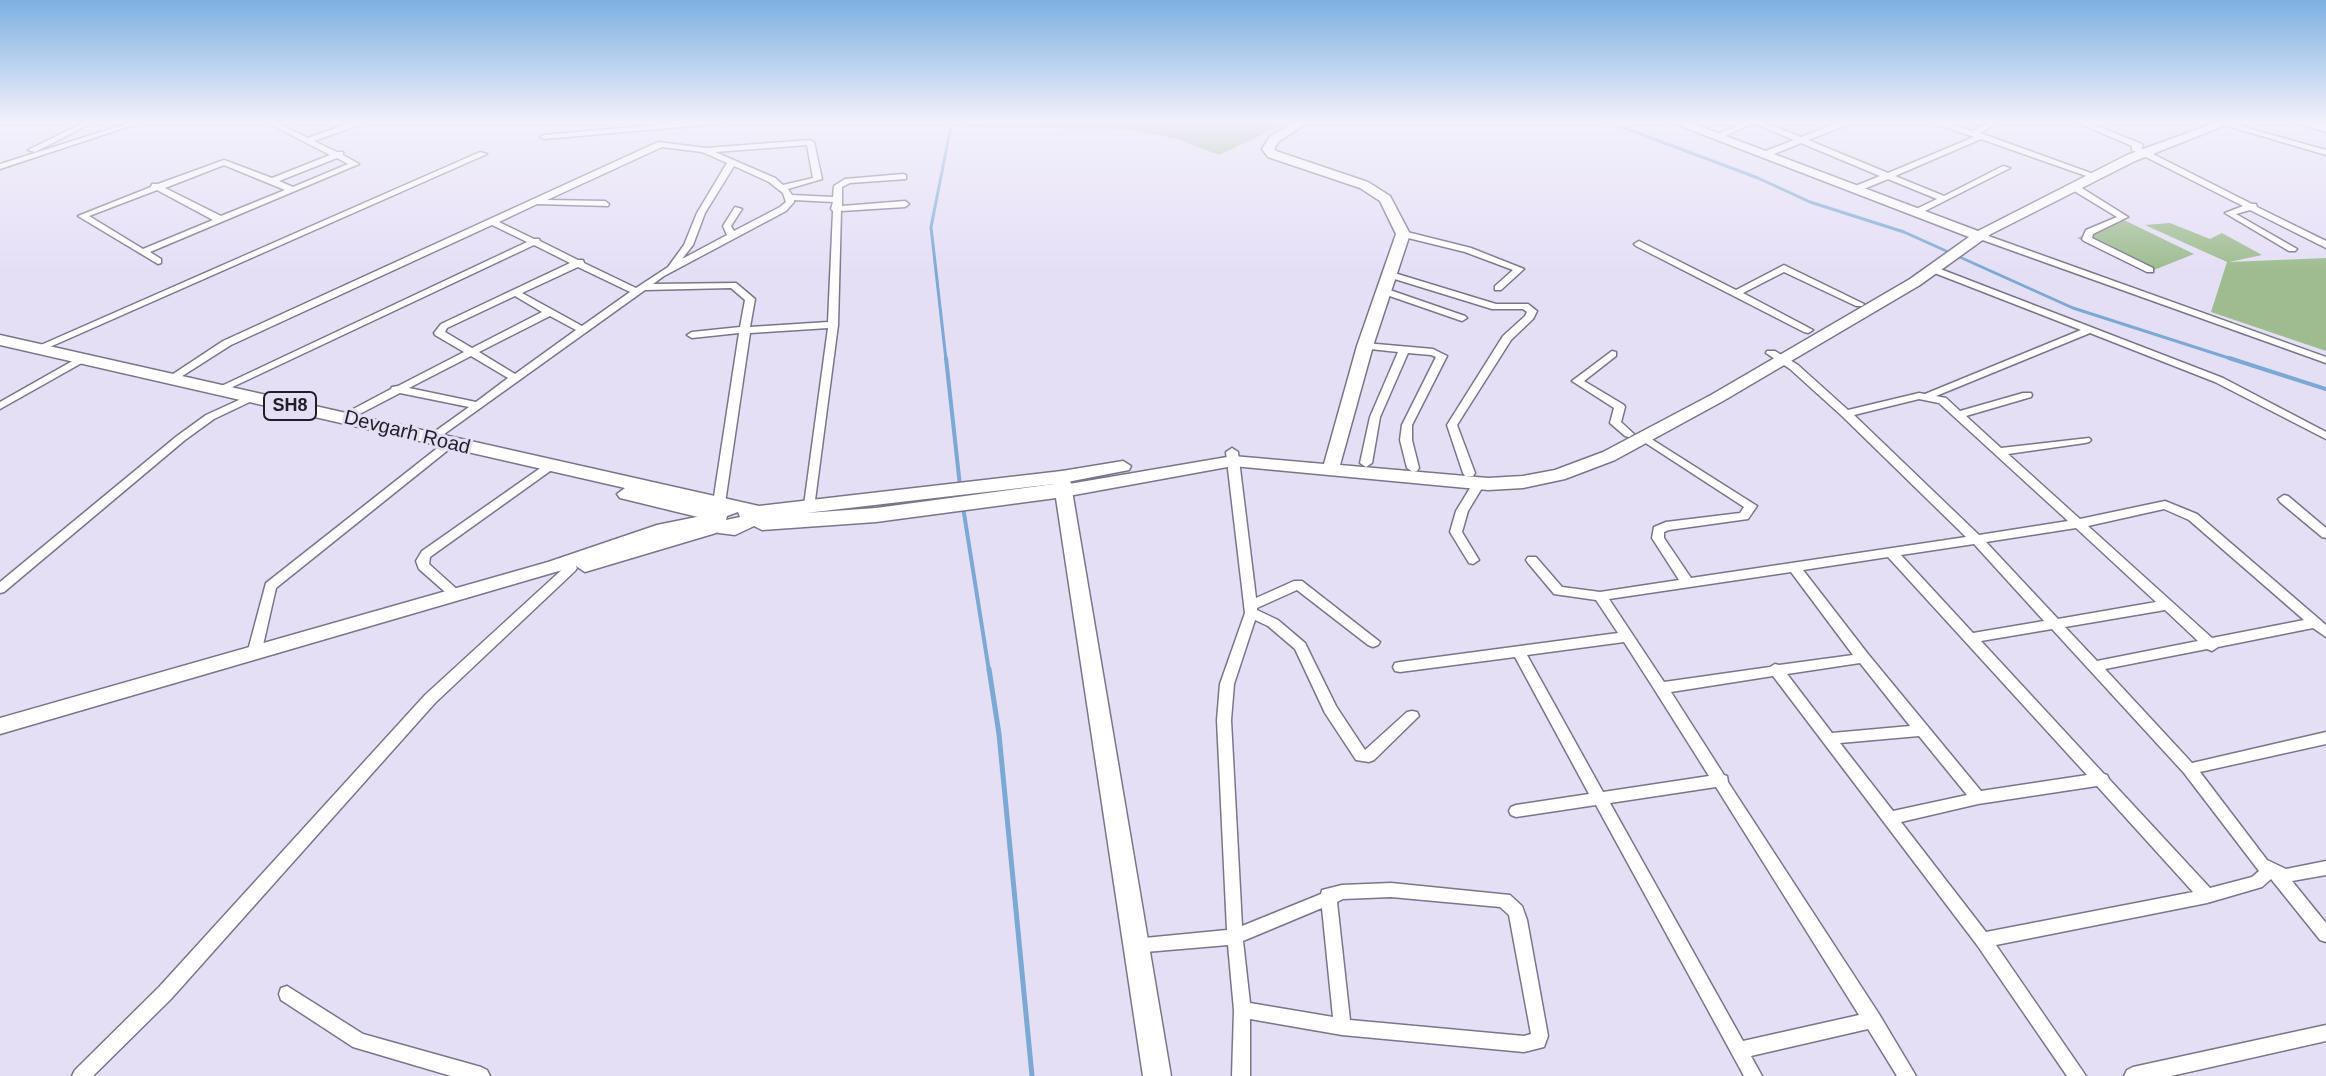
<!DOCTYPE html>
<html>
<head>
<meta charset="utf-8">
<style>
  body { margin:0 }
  canvas { display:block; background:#e5dff6 }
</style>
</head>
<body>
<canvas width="2326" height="1076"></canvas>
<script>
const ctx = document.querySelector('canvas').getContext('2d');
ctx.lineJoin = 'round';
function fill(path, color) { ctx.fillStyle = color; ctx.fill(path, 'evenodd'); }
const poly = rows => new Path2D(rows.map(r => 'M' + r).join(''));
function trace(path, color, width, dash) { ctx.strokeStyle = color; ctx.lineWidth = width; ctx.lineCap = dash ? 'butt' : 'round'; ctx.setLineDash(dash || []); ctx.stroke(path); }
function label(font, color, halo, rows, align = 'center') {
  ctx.font = font + ' Helvetica,sans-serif'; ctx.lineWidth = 6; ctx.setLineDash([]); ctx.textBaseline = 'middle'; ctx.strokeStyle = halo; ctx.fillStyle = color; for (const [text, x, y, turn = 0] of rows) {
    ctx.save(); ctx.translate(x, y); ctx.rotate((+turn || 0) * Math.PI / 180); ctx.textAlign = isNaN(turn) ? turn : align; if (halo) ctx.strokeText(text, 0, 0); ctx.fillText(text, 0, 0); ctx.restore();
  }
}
const green = poly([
  [966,121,1291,121,1219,155,1174,138,1121,129,967,127],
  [2124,220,2194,254,2149,272,2077,238],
  [2170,223,2210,239,2222,233,2262,255,2229,262,2326,258,2326,351,2211,312,2227,262,2145,225]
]);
const streamFar2 = poly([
  [1606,121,1758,178,1810,202,1904,232,2073,308,2235,360],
  [946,360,931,227,952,121]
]);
const streamFar1 = poly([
  [946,358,960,486],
  [2229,358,2326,389],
  [963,507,989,671]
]);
const stream = poly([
  [989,669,999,734,1032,1076]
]);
const street = poly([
  [87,121,96,121,35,152,28,150,87,121],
  [135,121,145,121,0,169,0,164,135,121],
  [264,121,273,121,308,138,355,121,365,121,364,123,314,141,337,152,343,152,343,155,359,164,150,252,161,259,161,263,158,264,78,216,151,187,152,184,158,184,224,160,272,178,330,155,264,121],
  [337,158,348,164,293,187,279,181,337,158],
  [224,165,285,190,221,216,165,188,224,165],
  [157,190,213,220,143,249,89,216,157,190],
  [704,121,729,121,725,123,544,139,540,137,544,135,704,121],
  [1747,121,1760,121,1801,137,1843,121,1853,121,1852,123,1808,140,1888,173,1974,137,1934,123,1933,121,1943,121,1972,131,1992,121,2001,121,1980,133,2099,176,2092,178,1981,139,1895,176,1944,196,2003,166,2010,168,1917,215,1913,212,1914,210,1937,199,1888,179,1859,191,1853,191,1853,187,1880,176,1801,143,1769,156,1763,156,1763,152,1794,140,1753,123,1721,138,1714,136,1747,121],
  [2074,121,2084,121,2142,144,2143,146,2141,148,2252,204,2256,204,2257,207,2326,241,2326,248,2250,210,2236,214,2297,249,2295,251,2289,251,2225,213,2243,206,2132,150,2132,146,2074,121],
  [2211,121,2222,121,2326,150,2326,155,2211,121],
  [810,140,814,142,822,179,788,189,792,195,833,197,834,186,845,179,903,174,906,175,906,179,850,183,842,187,842,206,905,201,909,204,905,207,841,211,838,325,814,508,810,509,804,505,828,328,750,333,725,503,719,507,713,503,739,333,692,338,687,335,692,332,740,327,745,300,731,288,645,290,433,442,425,442,423,440,469,407,400,393,348,420,340,420,339,418,340,416,391,389,392,387,398,386,464,352,435,335,434,333,441,324,570,263,534,245,224,391,216,391,215,389,527,242,492,225,231,345,176,380,168,380,167,378,223,341,658,142,706,148,810,140],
  [807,145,813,178,783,185,775,178,715,152,807,145],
  [662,147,702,152,727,163,697,213,684,245,668,267,636,288,584,263,583,260,578,260,540,241,539,239,534,239,499,222,537,204,608,206,609,204,605,201,547,200,662,147],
  [734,166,769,182,783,193,786,202,780,207,734,231,731,226,742,209,735,207,723,226,727,235,682,259,693,245,705,213,734,166],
  [794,200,833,202,831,209,833,211,828,322,750,327,755,299,736,283,653,284,664,276,786,211,794,202,794,200],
  [578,267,630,292,582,326,522,293,578,267],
  [515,296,542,312,472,348,445,332,447,328,515,296],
  [550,316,576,330,515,374,479,352,550,316],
  [471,356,508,378,476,402,409,388,471,356],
  [480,152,487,154,43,350,39,351,34,348,480,152],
  [2071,185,2077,185,2128,217,2093,234,2092,238,2153,268,2153,272,2147,272,2084,241,2082,239,2086,230,2117,217,2071,189,2071,185],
  [1403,231,1471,248,1524,269,1501,290,1495,290,1495,286,1513,270,1465,252,1400,236,1400,232,1403,231],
  [1980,233,2326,357,2326,363,1977,238,1976,236,1980,233],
  [1639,241,1736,290,1784,265,1864,304,1862,306,1856,306,1784,272,1743,293,1813,330,1808,333,1804,332,1636,246,1634,244,1639,241],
  [1935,267,2223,378,2326,432,2326,439,2215,382,2090,333,1936,396,1946,398,1960,411,2023,393,2031,393,2032,395,2031,397,1966,416,2001,448,2089,438,2091,440,2089,442,2085,443,2008,454,2080,519,2165,501,2197,514,2326,625,2326,637,2313,628,2218,647,2212,651,2207,649,2105,669,2192,763,2326,732,2326,744,2200,772,2267,860,2286,869,2326,861,2326,875,2292,881,2326,923,2326,942,2320,940,2271,879,2262,887,2207,903,1996,945,2086,1076,2067,1076,1977,945,1773,676,1671,692,1724,775,1727,776,1728,782,1879,1014,1916,1076,1897,1076,1868,1029,1751,1056,1762,1076,1744,1076,1596,805,1516,817,1511,815,1509,811,1511,807,1516,805,1589,794,1515,657,1400,672,1395,671,1393,667,1395,663,1400,662,1618,633,1596,600,1554,594,1528,563,1526,560,1528,557,1536,557,1562,587,1600,592,1679,580,1652,538,1654,527,1666,522,1740,513,1744,507,1641,440,1640,438,1641,436,1645,435,1757,506,1748,519,1669,530,1664,532,1664,538,1691,578,1966,537,1842,416,1790,369,1766,353,1767,351,1775,351,1798,365,1848,410,1919,393,1925,394,2081,330,1932,272,1932,268,1935,267],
  [1919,399,1939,403,2068,521,1979,535,1854,415,1919,399],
  [2164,509,2189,520,2304,620,2212,638,2088,526,2164,509],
  [2076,528,2156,602,2058,619,1986,542,2076,528],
  [1974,544,2044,621,1973,633,1901,555,1974,544],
  [1888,557,2087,775,1981,791,1868,654,1803,570,1888,557],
  [1791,572,1853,655,1779,665,1775,664,1770,667,1664,682,1609,599,1791,572],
  [2165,610,2198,641,2097,661,2065,627,2165,610],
  [2052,629,2184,773,2259,871,2252,877,2210,888,2109,779,2107,775,2104,774,1981,641,2052,629],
  [1624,642,1656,692,1709,776,1603,792,1527,655,1624,642],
  [1860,663,1910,726,1832,733,1787,674,1860,663],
  [1919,736,1967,795,1893,811,1840,743,1919,736],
  [2097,786,2193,892,1986,932,1901,822,1978,804,2097,786],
  [1716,787,1859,1015,1743,1041,1610,803,1716,787],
  [1391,272,1496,304,1528,304,1537,311,1533,319,1511,340,1457,425,1475,473,1473,476,1465,476,1463,473,1447,425,1503,336,1525,316,1527,312,1523,309,1492,309,1388,277,1386,275,1391,272],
  [1384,288,1465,316,1467,318,1462,321,1459,320,1381,293,1379,291,1384,288],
  [1365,343,1433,349,1447,356,1412,425,1412,440,1419,468,1417,471,1413,472,1407,468,1400,440,1402,425,1436,357,1431,355,1408,353,1380,417,1372,463,1366,467,1360,463,1370,417,1398,352,1361,348,1361,344,1365,343],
  [1612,351,1616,352,1616,356,1584,381,1624,405,1625,407,1621,422,1634,434,1629,437,1625,436,1610,423,1614,408,1572,381,1612,351],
  [83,355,87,356,87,360,0,409,0,402,83,355],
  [252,394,256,395,257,397,256,399,214,419,185,440,4,592,0,593,0,582,177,436,206,415,252,394],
  [449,441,455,444,453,446,276,588,261,654,259,657,249,657,247,654,266,583,445,442,449,441],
  [1232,448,1238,452,1256,598,1294,581,1302,581,1380,642,1378,645,1373,647,1368,645,1297,590,1257,608,1257,610,1278,620,1305,643,1336,706,1365,750,1407,712,1412,711,1417,712,1419,716,1374,760,1369,762,1356,760,1325,713,1295,649,1268,626,1255,620,1234,684,1231,720,1242,926,1321,894,1322,890,1342,885,1391,883,1510,895,1522,906,1527,920,1548,1036,1544,1047,1524,1052,1342,1035,1250,1019,1250,1076,1232,1076,1234,1010,1228,945,1134,953,1128,951,1126,946,1128,941,1134,939,1227,930,1217,720,1220,684,1245,613,1226,452,1232,448],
  [1391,897,1500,907,1509,915,1531,1034,1524,1036,1350,1020,1337,902,1343,899,1391,897],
  [1322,908,1333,1017,1250,1003,1243,941,1322,908],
  [549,462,553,463,555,466,553,469,430,557,429,564,460,592,462,595,460,598,452,598,419,569,416,561,422,551,549,462],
  [1479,479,1485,483,1468,511,1462,532,1479,560,1473,564,1469,563,1450,532,1456,511,1475,480,1479,479],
  [2284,495,2288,496,2326,528,2326,538,2322,537,2280,502,2278,499,2284,495],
  [571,564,575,565,577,568,575,571,435,703,171,999,93,1076,72,1076,75,1070,159,987,425,695,567,565,571,564],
  [287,986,363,1034,481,1067,487,1070,490,1076,451,1076,353,1047,281,1000,279,994,281,988,287,986],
  [2326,1025,2326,1041,2171,1076,2124,1076,2127,1070,2133,1067,2326,1025]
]);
const secondary = poly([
  [1297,121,1311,121,1279,141,1274,149,1276,151,1368,182,1390,196,1410,234,1373,346,1340,465,1488,478,1523,476,1555,470,1603,452,1711,395,1910,279,1969,237,1673,123,1671,121,1686,121,1978,231,2127,155,2220,121,2236,121,2135,161,1991,234,1920,285,1723,401,1615,460,1565,479,1523,488,1488,490,1233,466,1063,497,1057,495,1054,491,1063,485,1233,456,1324,464,1357,346,1396,234,1380,201,1360,188,1268,157,1262,149,1270,136,1297,121],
  [2292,121,2310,121,2326,124,2326,132,2292,121],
  [1123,461,1131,466,1129,470,1062,483,1053,477,1062,471,1123,461],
  [716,513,725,519,716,525,719,529,716,533,585,572,576,566,0,734,0,718,548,562,657,525,716,513]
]);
const primary = poly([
  [0,335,759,506,1062,471,1069,473,1171,1076,1143,1076,1056,498,876,522,762,530,754,526,735,535,719,533,712,531,706,519,620,498,617,494,625,488,0,345,0,335],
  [1054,484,876,508,806,513,1054,484],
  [738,512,740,517,726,520,727,516,738,512]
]);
const shields = [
  [290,406,52]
];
const shieldNames = [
  ["SH8",290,406]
];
const streetNames = [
  ["Devgarh Road",407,433,14]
];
fill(green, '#9ebc8f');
trace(streamFar2, '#7ca9d4', 3);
trace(streamFar1, '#7ca9d4', 4);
trace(stream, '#7ca9d4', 5);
trace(street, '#7b758a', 3);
trace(secondary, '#7b758a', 3);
trace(primary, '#7b758a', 3);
fill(street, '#fff');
fill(secondary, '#fff');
fill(primary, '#fff');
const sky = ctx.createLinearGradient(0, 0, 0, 271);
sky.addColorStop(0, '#7db0e0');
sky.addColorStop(0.45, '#f3f1fb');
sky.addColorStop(1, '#f3f1fb00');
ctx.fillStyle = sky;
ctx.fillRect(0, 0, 2326, 271);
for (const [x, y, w] of shields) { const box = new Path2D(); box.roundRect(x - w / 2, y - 14, w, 28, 6); ctx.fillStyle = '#e5dff6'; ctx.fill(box); trace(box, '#201e26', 2); }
label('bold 18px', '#201e26', null, shieldNames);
label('20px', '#201e26', '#e5dff6', streetNames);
</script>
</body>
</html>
